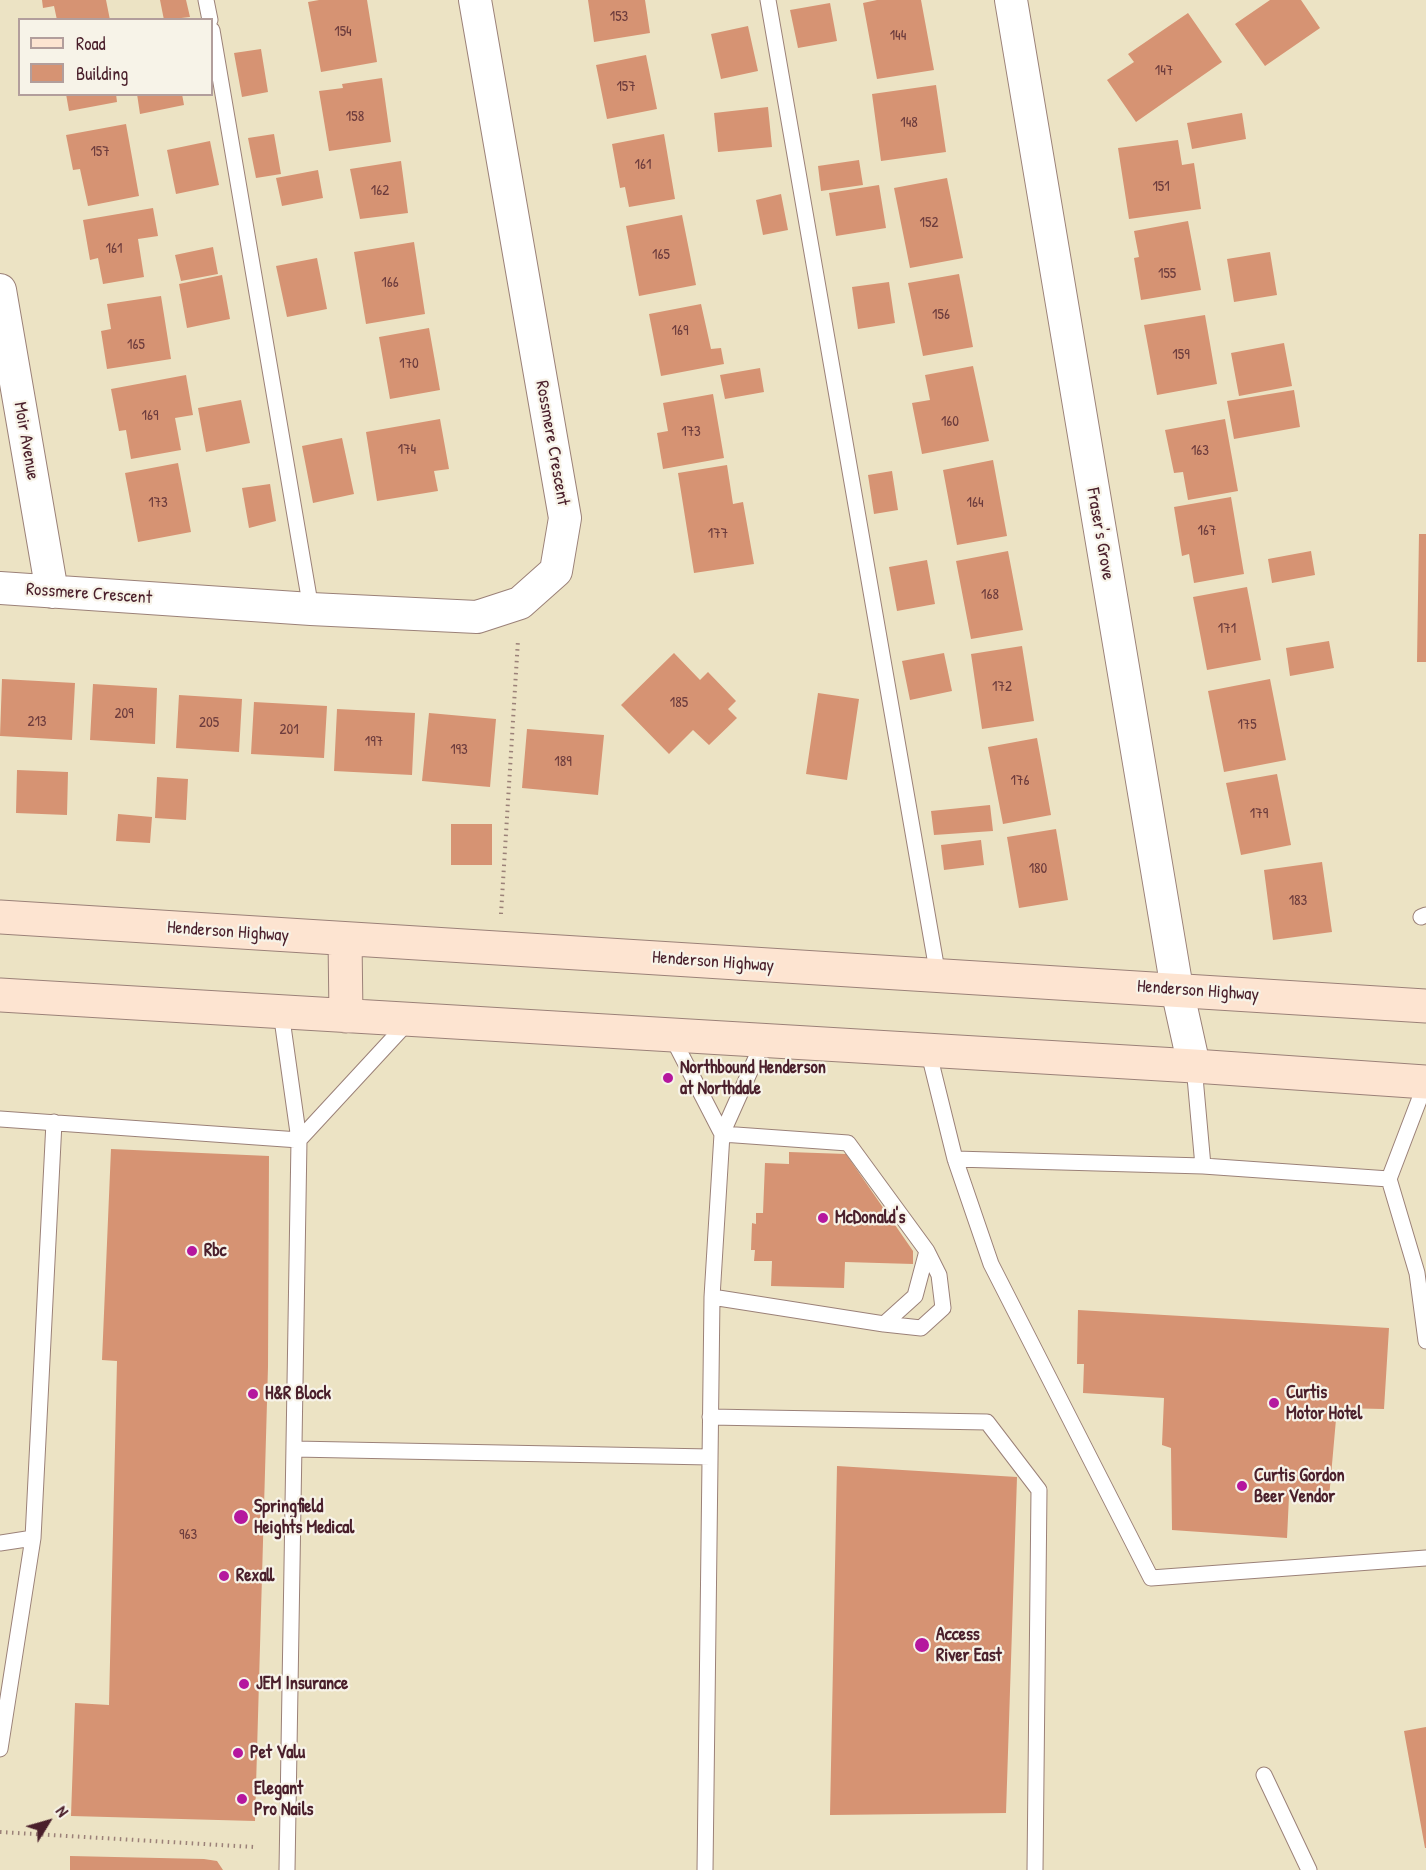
<!DOCTYPE html>
<html>
<head>
<meta charset="utf-8">
<style>
  body { margin:0 }
  #map { position:relative; width:1426px; height:1870px; overflow:hidden; background:#ece3c4; font-family:"Patrick Hand",sans-serif }
  canvas { display:block }
  .legend { position:absolute; left:18px; top:18px; width:195px; height:78px; box-sizing:border-box; background:#f7f3e8; border:2px solid #b29e9c; margin:0; padding:8px 10px; list-style:none; font-size:18px; color:#4a1f2b }
  .legend li { display:flex; align-items:center; gap:12px; height:30px }
  .legend b { width:30px; border:2px solid #b29e9c }
  .north { position:absolute; left:18px; top:1792px; width:60px; height:60px; -webkit-text-stroke:4px #f7f3e8; paint-order:stroke; rotate:53deg; font-size:16px; font-weight:700; line-height:24px; text-align:center; color:#4a1f2b }
  .north::after { content:''; display:block; margin:auto; width:21px; height:27px; background:#4a1f2b; clip-path:polygon(50% 0,100% 100%,50% 72%,0 100%) }
</style>
</head>
<body>
<div id="map">
<canvas width="1426" height="1870"></canvas>
<ul class="legend">
<li><b style="height:8px;background:#fde4d1"></b>Road</li>
<li><b style="height:16px;background:#d69373"></b>Building</li>
</ul>
<div class="north">N</div>
</div>
<script>
const ctx = document.querySelector('canvas').getContext('2d');
ctx.lineJoin = 'round';
function fill(path, color) { ctx.fillStyle = color; ctx.fill(path, 'evenodd'); }
const poly = rows => new Path2D(rows.map(r => 'M' + r).join(''));
function trace(path, color, width, dash) { ctx.strokeStyle = color; ctx.lineWidth = width; ctx.lineCap = dash ? 'butt' : 'round'; ctx.setLineDash(dash || []); ctx.stroke(path); }
function label(font, color, halo, rows, align = 'center') {
  ctx.font = font + ' "Patrick Hand",sans-serif'; ctx.lineWidth = 4.5; ctx.setLineDash([]); ctx.textBaseline = 'middle'; ctx.strokeStyle = halo; ctx.fillStyle = color; for (const [text, x, y, turn = 0] of rows) {
    ctx.save(); ctx.translate(x, y); ctx.rotate((+turn || 0) * Math.PI / 180); ctx.textAlign = isNaN(turn) ? turn : align; if (halo) ctx.strokeText(text, 0, 0); ctx.fillText(text, 0, 0); ctx.restore();
  }
}
const building = poly([
  [42,0,106,0,110,20,57,20,54,6,43,8],
  [160,0,186,0,190,17,164,20],
  [319,0,367,0,377,62,321,72,308,2],
  [588,0,645,0,650,33,594,42],
  [877,0,921,0,934,70,877,79,863,3],
  [1270,0,1301,0,1320,28,1265,66,1235,24],
  [830,3,837,41,798,48,790,10],
  [1188,13,1222,62,1136,122,1107,80,1134,62,1128,54],
  [748,26,758,71,721,79,711,34],
  [261,49,268,92,242,97,234,53],
  [646,55,657,109,607,119,596,65],
  [382,78,391,142,329,151,319,91,343,88,342,84],
  [936,85,946,152,881,161,872,94],
  [66,94,116,94,117,102,69,111],
  [137,94,182,94,184,105,140,114],
  [768,107,772,147,718,152,714,113],
  [1242,113,1246,139,1192,149,1187,123],
  [126,124,139,196,88,206,80,169,73,170,66,135],
  [274,134,281,174,256,178,248,138],
  [664,134,675,199,629,207,625,187,620,188,612,144],
  [1178,140,1182,165,1194,163,1201,209,1129,219,1118,148],
  [210,141,219,185,176,194,167,150],
  [859,160,863,185,821,191,818,166],
  [401,161,408,213,360,219,350,169],
  [318,170,323,198,282,206,276,178],
  [947,178,963,258,910,268,894,188],
  [879,185,886,228,836,236,829,193],
  [781,194,788,230,763,235,756,200],
  [153,208,158,236,138,239,144,277,103,284,98,258,90,260,83,220],
  [682,215,696,285,639,296,626,226],
  [1188,221,1201,290,1141,300,1134,258,1139,257,1134,231],
  [414,242,425,314,366,324,354,252],
  [213,247,218,274,181,281,175,255],
  [1270,252,1277,295,1234,302,1227,259],
  [317,258,327,309,287,317,276,266],
  [959,274,973,347,923,356,908,283],
  [222,275,230,319,187,328,179,284],
  [889,282,895,323,858,329,852,287],
  [161,296,171,359,107,369,101,331,111,329,107,304],
  [701,304,711,349,721,348,724,364,661,376,649,314],
  [1205,315,1217,384,1157,395,1144,325],
  [429,328,440,390,390,399,379,337],
  [1284,343,1292,386,1239,396,1231,353],
  [973,366,989,441,922,454,912,403,930,400,925,375],
  [760,368,764,392,725,399,720,375],
  [186,375,193,415,175,418,181,450,131,459,126,430,119,431,111,389],
  [1294,390,1300,427,1234,439,1227,401],
  [713,394,724,458,663,469,657,433,668,431,663,403],
  [241,400,250,443,206,452,198,408],
  [440,419,449,469,434,471,438,491,377,501,366,432],
  [1225,419,1238,491,1188,500,1183,472,1174,473,1165,430],
  [342,438,354,494,313,503,302,446],
  [993,460,1007,536,957,545,943,470],
  [178,463,191,532,138,542,125,473],
  [727,465,733,504,743,502,754,564,694,573,678,473],
  [892,471,898,510,874,514,868,475],
  [270,484,276,521,249,528,242,488],
  [1231,497,1244,574,1194,583,1189,554,1182,556,1174,507],
  [1419,534,1426,534,1426,662,1417,662],
  [1008,551,1023,630,971,639,956,561],
  [1311,551,1315,575,1272,583,1268,559],
  [927,560,935,604,897,611,889,567],
  [1247,587,1261,660,1207,670,1193,597],
  [1329,641,1334,668,1290,676,1286,648],
  [1022,646,1034,721,982,729,971,654],
  [674,653,700,680,708,672,736,701,728,709,737,718,709,745,693,730,669,754,621,705],
  [944,653,952,691,910,700,902,661],
  [2,679,75,683,72,740,0,736],
  [1270,679,1286,760,1224,772,1208,691],
  [93,684,157,688,155,744,90,740],
  [818,693,859,699,847,780,806,774],
  [179,695,242,699,239,752,176,748],
  [254,702,327,706,324,758,251,754],
  [337,709,415,713,412,775,334,771],
  [429,713,496,719,490,787,422,781],
  [527,729,604,735,598,795,522,788],
  [1037,738,1051,815,1003,824,988,747],
  [17,770,68,772,67,815,16,813],
  [1277,774,1291,845,1241,855,1226,783],
  [157,777,188,779,186,820,155,818],
  [990,805,993,831,934,835,931,811],
  [118,814,152,817,150,843,116,841],
  [451,824,492,824,492,865,451,865],
  [1056,829,1068,900,1019,908,1007,837],
  [981,840,984,865,944,870,941,845],
  [1322,862,1332,932,1273,940,1264,870],
  [111,1149,269,1156,268,1367,255,1821,71,1816,75,1703,109,1705,117,1361,102,1360],
  [789,1152,846,1154,913,1251,913,1264,845,1262,844,1288,771,1286,772,1261,754,1261,755,1250,751,1250,752,1223,756,1224,756,1213,763,1213,765,1163,789,1164],
  [1078,1310,1389,1328,1384,1409,1337,1408,1329,1498,1289,1496,1287,1538,1172,1530,1171,1448,1162,1445,1164,1398,1083,1393,1084,1364,1077,1364],
  [837,1466,1017,1477,1006,1813,830,1815],
  [1426,1727,1426,1848,1425,1848,1404,1731],
  [70,1856,204,1859,217,1861,223,1870,70,1870]
]);
const path = poly([
  [501,914,518,640],
  [0,1832,254,1847]
]);
const lane = poly([
  [206,0,210,20],
  [768,0,938,976],
  [212,30,311,609],
  [1421,917,1426,915],
  [281,1012,299,1140,287,1870],
  [671,1035,722,1134],
  [928,1050,955,1159,991,1264,1151,1578,1426,1558],
  [1194,1066,1203,1166],
  [0,1119,299,1140],
  [299,1140,409,1021],
  [955,1159,1203,1166,1389,1179,1417,1273,1426,1341],
  [1389,1179,1426,1082],
  [712,1297,884,1324,915,1296,927,1251,848,1143,722,1134],
  [884,1324,921,1328,943,1308,939,1275,927,1251],
  [710,1417,987,1422,1039,1490,1035,1870],
  [294,1449,710,1457],
  [0,1543,33,1538],
  [0,1749,33,1538,54,1122],
  [1264,1775,1309,1870],
  [705,1870,712,1297,722,1134,764,1040]
]);
const street = poly([
  [1011,0,1177,989,1194,1066],
  [0,290,52,592],
  [0,588,311,609,477,617,520,603,556,571,565,518,475,0]
]);
const secondary = poly([
  [0,917,1426,1006],
  [345,939,346,1016],
  [0,995,1194,1066,1426,1082]
]);
const markers = [
  [668,1078,6,"#b5179e"],
  [823,1218,6,"#b5179e"],
  [192,1251,6,"#b5179e"],
  [253,1394,6,"#b5179e"],
  [1274,1403,6,"#b5179e"],
  [1242,1486,6,"#b5179e"],
  [241,1517,8,"#b5179e"],
  [224,1576,6,"#b5179e"],
  [922,1645,8,"#b5179e"],
  [244,1684,6,"#b5179e"],
  [238,1753,6,"#b5179e"],
  [242,1799,6,"#b5179e"]
];
const numberNames = [
  ["153",619,17],
  ["154",343,32],
  ["144",898,36],
  ["147",1164,71],
  ["157",626,87],
  ["158",355,117],
  ["148",909,123],
  ["157",100,152],
  ["161",643,165],
  ["151",1161,187],
  ["162",380,191],
  ["152",929,223],
  ["161",114,249],
  ["165",661,255],
  ["155",1167,274],
  ["166",390,283],
  ["156",941,315],
  ["169",680,331],
  ["165",136,345],
  ["159",1181,355],
  ["170",409,364],
  ["169",150,416],
  ["160",950,422],
  ["173",691,432],
  ["174",407,450],
  ["163",1200,451],
  ["173",158,503],
  ["164",975,503],
  ["167",1207,531],
  ["177",718,534],
  ["168",990,595],
  ["171",1227,629],
  ["172",1002,687],
  ["185",679,703],
  ["209",124,714],
  ["213",37,722],
  ["205",209,723],
  ["175",1247,725],
  ["201",289,730],
  ["197",374,742],
  ["193",459,750],
  ["189",563,762],
  ["176",1020,781],
  ["179",1259,814],
  ["180",1038,869],
  ["183",1298,901],
  ["963",188,1535]
];
const streetNames = [
  ["Moir Avenue",26,441,80],
  ["Rossmere Crescent",552,443,80],
  ["Fraser's Grove",1100,534,80],
  ["Rossmere Crescent",89,594,4],
  ["Henderson Highway",228,932,4],
  ["Henderson Highway",713,962,4],
  ["Henderson Highway",1198,991,4]
];
const poiNames = [
  ["Northbound Henderson",680,1068],
  ["at Northdale",680,1089],
  ["McDonald's",835,1218],
  ["Rbc",204,1251],
  ["Curtis",1286,1393],
  ["Motor Hotel",1286,1414],
  ["H&R Block",265,1394],
  ["Curtis Gordon",1254,1476],
  ["Beer Vendor",1254,1497],
  ["Springfield",254,1507],
  ["Heights Medical",254,1528],
  ["Rexall",236,1576],
  ["Access",936,1635],
  ["River East",936,1656],
  ["JEM Insurance",256,1684],
  ["Pet Valu",250,1753],
  ["Elegant",254,1789],
  ["Pro Nails",254,1810]
];
fill(building, '#d69373');
trace(lane, '#9b8178', 17);
trace(street, '#9b8178', 34);
trace(secondary, '#9b8178', 35);
trace(path, '#9b8178', 4, [1.5, 4.5]);
trace(lane, '#fff', 15);
trace(street, '#fff', 32);
trace(secondary, '#fde4d1', 33);
for (const [x, y, r, color] of markers) { const dot = new Path2D(); dot.arc(x, y, r, 0, 2 * Math.PI); ctx.fillStyle = color; ctx.fill(dot); trace(dot, '#f7f3e8', 2); }
label('15px', '#6d3c3d', null, numberNames);
label('18px', '#4a1f2b', '#f7f3e8', streetNames);
label('bold 18px', '#4a1f2b', '#f7f3e8', poiNames, 'left');
</script>
</body>
</html>
